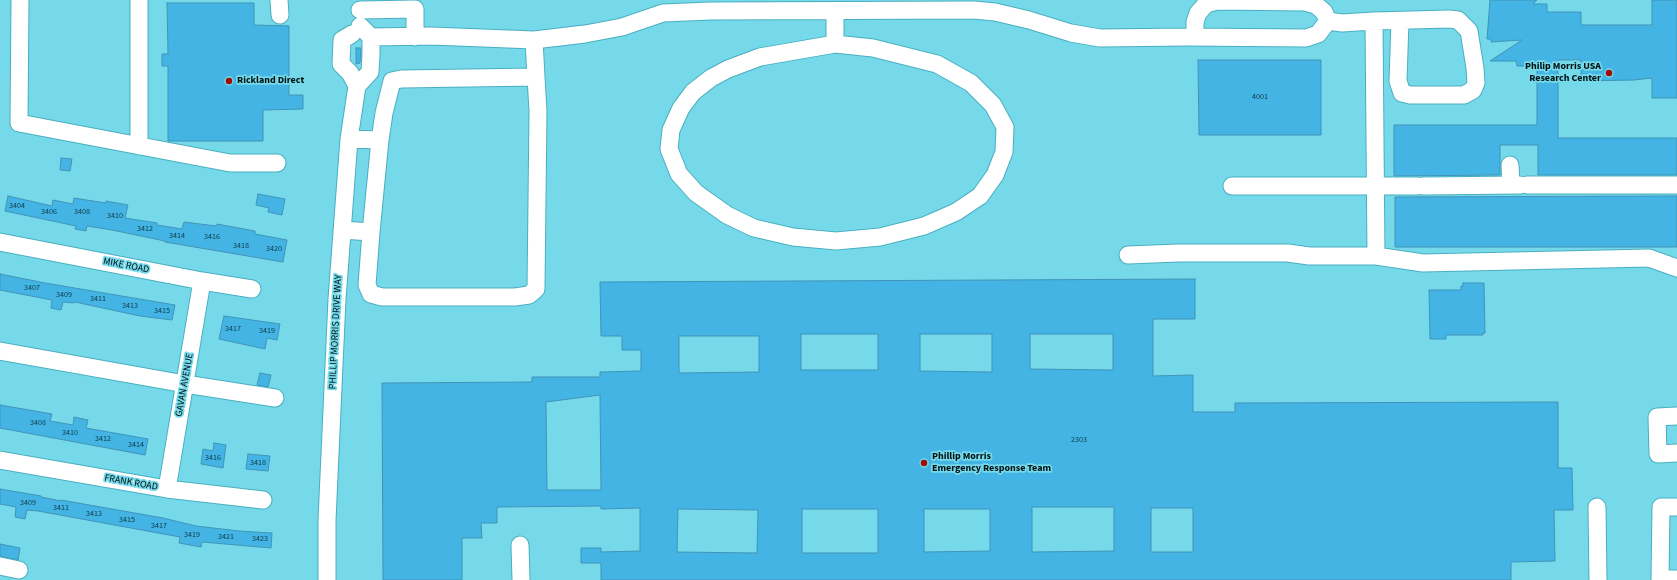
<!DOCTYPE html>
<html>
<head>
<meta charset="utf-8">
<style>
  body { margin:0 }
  canvas { display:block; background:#75d9e9 }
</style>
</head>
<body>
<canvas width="1677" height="580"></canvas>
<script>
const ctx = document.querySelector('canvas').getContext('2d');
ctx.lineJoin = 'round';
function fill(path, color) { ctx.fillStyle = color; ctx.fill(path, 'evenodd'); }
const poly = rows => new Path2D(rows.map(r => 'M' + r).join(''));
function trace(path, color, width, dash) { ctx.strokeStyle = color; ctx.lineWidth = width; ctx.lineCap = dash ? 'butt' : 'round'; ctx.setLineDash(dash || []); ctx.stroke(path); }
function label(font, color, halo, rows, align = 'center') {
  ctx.font = font + ' "Source Sans 3",sans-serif'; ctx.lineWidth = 3.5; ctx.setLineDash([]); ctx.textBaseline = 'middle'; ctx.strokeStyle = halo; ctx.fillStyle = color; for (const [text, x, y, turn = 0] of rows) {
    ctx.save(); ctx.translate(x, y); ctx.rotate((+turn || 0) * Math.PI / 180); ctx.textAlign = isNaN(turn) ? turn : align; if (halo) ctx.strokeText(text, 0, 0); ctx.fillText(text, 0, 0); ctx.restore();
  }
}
const building = poly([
  [1490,0,1537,0,1533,4,1547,4,1547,12,1581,12,1581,25,1652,25,1652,0,1677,0,1677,98,1652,98,1652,78,1634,80,1581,81,1581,60,1558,60,1558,138,1677,138,1677,175,1538,175,1538,145,1500,145,1500,175,1394,176,1394,125,1537,125,1537,66,1517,66,1516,61,1490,61,1522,40,1491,42,1491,39,1487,39,1490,0],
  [167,3,254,3,254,25,289,26,289,95,303,95,303,109,263,110,263,141,168,141,168,66,162,66,162,54,168,54,167,3],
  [356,48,361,48,360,63,356,64,356,48],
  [1198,60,1321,60,1321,135,1199,135,1198,60],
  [61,158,72,159,70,171,60,170,61,158],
  [258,194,285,199,282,215,268,212,269,208,256,205,258,194],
  [8,196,52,206,53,200,73,204,74,198,106,203,106,201,128,205,125,218,157,223,157,225,182,229,184,222,216,226,217,224,255,231,255,234,287,240,283,262,165,242,165,241,112,230,87,226,86,231,75,229,76,226,5,211,8,196],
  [1677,196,1677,247,1395,247,1395,197,1677,196],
  [0,274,45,283,175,305,172,320,140,316,75,302,74,303,63,302,61,310,51,308,52,300,0,290,0,274],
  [1195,279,1195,319,1153,319,1153,376,1193,375,1193,412,1235,412,1235,403,1558,402,1558,468,1572,468,1573,510,1554,510,1555,561,1511,562,1511,580,601,580,601,563,581,563,581,548,601,548,601,552,640,551,640,508,601,509,601,506,497,507,497,523,481,523,482,538,462,538,462,580,383,580,382,383,532,382,532,377,600,377,600,372,641,371,641,350,622,350,622,336,601,336,600,282,1195,279],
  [801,334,878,334,878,370,801,370,801,334],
  [920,334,992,334,992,372,920,371,920,334],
  [1030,334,1113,334,1113,370,1030,369,1030,334],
  [679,336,759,336,759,372,679,373,679,336],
  [600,395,601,490,547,490,546,402,600,395],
  [1032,507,1114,507,1114,551,1032,552,1032,507],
  [1151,508,1193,508,1193,552,1151,552,1151,508],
  [678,509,758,510,757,553,677,552,678,509],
  [802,509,878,509,878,553,802,553,802,509],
  [924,509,990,509,990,551,924,552,924,509],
  [1463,283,1484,283,1485,333,1483,333,1483,335,1446,335,1446,339,1430,339,1429,290,1461,290,1461,286,1463,286,1463,283],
  [224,316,280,324,277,340,267,338,265,349,219,339,224,316],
  [260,373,271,375,268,387,257,385,260,373],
  [0,405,52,414,50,421,73,425,74,417,88,420,86,428,148,439,145,455,0,428,0,405],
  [214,443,226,445,223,468,201,464,203,449,213,451,214,443],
  [248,454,270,456,268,471,246,469,248,454],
  [0,489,41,496,41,497,61,501,61,500,163,518,196,526,239,531,272,533,271,548,202,542,201,547,179,543,180,537,38,511,27,510,25,519,15,517,16,507,0,504,0,489],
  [0,544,20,548,18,560,0,556,0,544]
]);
const minor = poly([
  [20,0,19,123,230,163,277,163],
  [279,0,280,15],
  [360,10,415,9,415,37],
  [835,11,835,44,760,57,728,69,711,78,693,92,681,108,671,130,669,149,679,174,696,193,727,215,754,228,793,237,836,241,880,237,924,226,956,212,980,196,995,175,1004,152,1005,127,993,105,971,83,937,64,873,48,835,44],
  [1374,21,1376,256],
  [371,37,431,36,534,40,536,77],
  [1195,37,1195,22,1198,13,1206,4,1217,1,1305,2,1316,5,1324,12,1328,21],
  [534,40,585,34,622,27,663,13,711,11,974,10,995,12,1029,20,1071,33,1100,38,1187,37,1306,38,1318,34,1328,21,1342,23,1374,21,1449,19,1458,20,1469,31,1475,68,1476,83,1473,90,1464,95,1410,95,1402,93,1398,81,1400,21],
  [357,86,370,72,371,54,371,37,360,26],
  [139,146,139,0],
  [1510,165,1511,185],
  [1527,185,1677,185],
  [1232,186,1418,186],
  [1423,186,1520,185],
  [342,230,371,232,367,285,371,294,382,297,515,297,529,295,536,289,538,111,536,77,401,79,392,81,384,113,380,140,349,139],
  [371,232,380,140],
  [0,242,202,281,252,289],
  [1128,255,1178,253,1288,253,1309,256,1376,256,1423,263,1649,258,1677,268],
  [0,351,185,384,275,398],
  [1677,416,1657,417,1658,454,1677,453],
  [0,460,167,489,263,500],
  [167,489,202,281],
  [1597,507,1598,580],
  [1677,507,1661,507,1660,579,1677,579],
  [520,545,521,580],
  [0,566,19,570],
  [327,580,327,520,337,299,349,139,357,86,350,73,341,64,342,40,352,34]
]);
const markers = [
  [1609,73,4,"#a20a04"],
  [229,81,4,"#a20a04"],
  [924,463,4,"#a20a04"]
];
const numberNames = [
  ["4001",1260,97],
  ["3404",17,206],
  ["3406",49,212],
  ["3408",82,212],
  ["3410",115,216],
  ["3412",145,229],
  ["3414",177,236],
  ["3416",212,237],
  ["3418",241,246],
  ["3420",274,249],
  ["3407",32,288],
  ["3409",64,295],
  ["3411",98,299],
  ["3413",130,306],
  ["3415",162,311],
  ["3417",233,329],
  ["3419",267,331],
  ["3408",38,423],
  ["3410",70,433],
  ["3412",103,439],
  ["2303",1079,440],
  ["3414",136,445],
  ["3416",213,458],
  ["3418",258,463],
  ["3409",28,503],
  ["3411",61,508],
  ["3413",94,514],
  ["3415",127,520],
  ["3417",159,526],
  ["3419",192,535],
  ["3421",226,537],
  ["3423",260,539]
];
const poiNames = [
  ["Philip Morris USA",1601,67,"right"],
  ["Research Center",1601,79,"right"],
  ["Rickland Direct",237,81],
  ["Phillip Morris",932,457],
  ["Emergency Response Team",932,469]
];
const streetNames = [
  ["MIKE ROAD",126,266,11],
  ["PHILLIP MORRIS DRIVE WAY",336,332,-87],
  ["GAVAN AVENUE",185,385,-80],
  ["FRANK ROAD",131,483,10]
];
fill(building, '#43b4e3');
trace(building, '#4194b8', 1);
trace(minor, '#49afc0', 19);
trace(minor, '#fff', 17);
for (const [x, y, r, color] of markers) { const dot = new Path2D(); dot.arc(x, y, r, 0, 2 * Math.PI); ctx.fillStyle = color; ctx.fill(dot); trace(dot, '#75d9e9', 1.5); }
label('8px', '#113a48', null, numberNames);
label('bold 10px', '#001115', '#75d9e9', poiNames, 'left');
label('10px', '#001115', '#75d9e9', streetNames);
</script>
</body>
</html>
